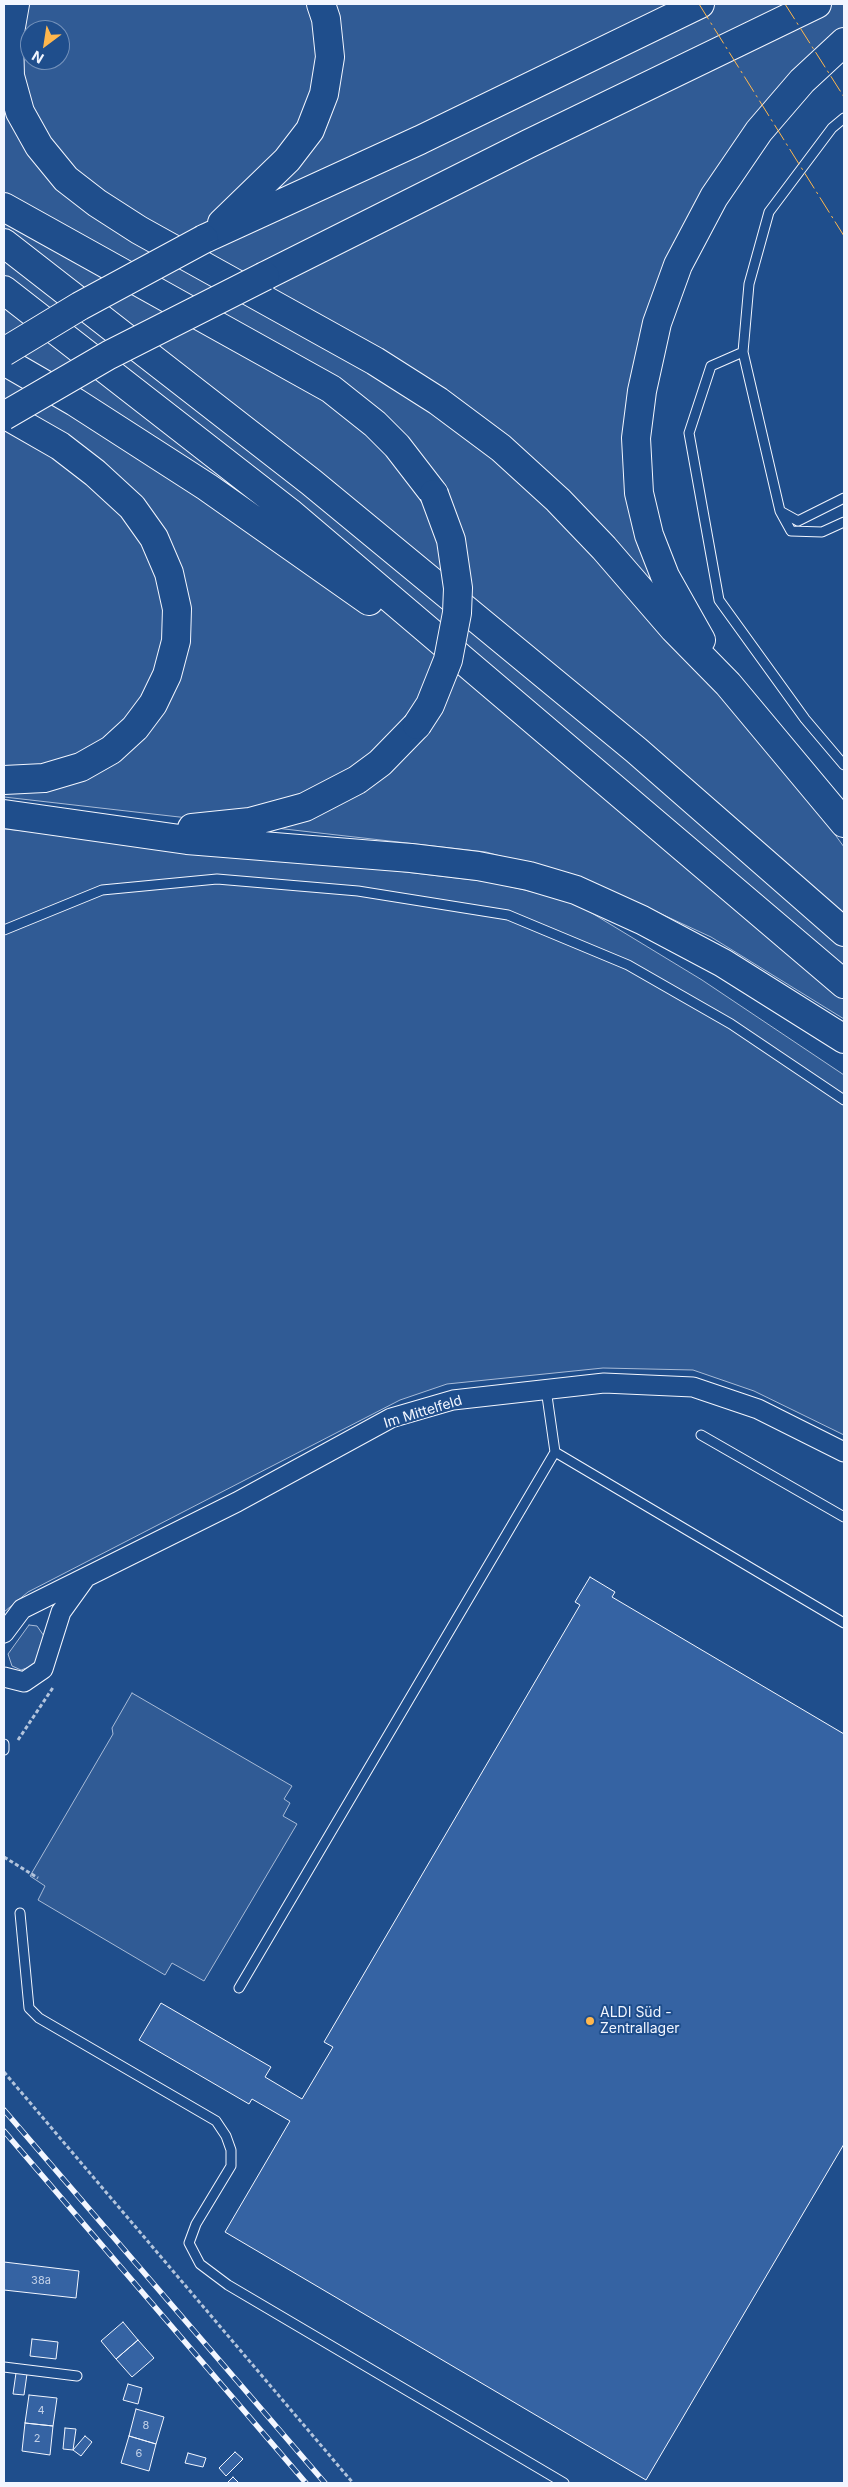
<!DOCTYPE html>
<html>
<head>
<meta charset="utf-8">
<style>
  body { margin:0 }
  #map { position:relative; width:848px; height:2487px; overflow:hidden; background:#1f4e8c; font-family:Inter,sans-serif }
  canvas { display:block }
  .frame { position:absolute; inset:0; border:5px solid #f2f6ff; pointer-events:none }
  .north { position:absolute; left:20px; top:20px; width:50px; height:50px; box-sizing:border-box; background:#1f4e8c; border:1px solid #7391ba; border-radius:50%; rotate:211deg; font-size:14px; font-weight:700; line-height:20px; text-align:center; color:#f2f6ff }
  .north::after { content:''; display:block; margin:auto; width:18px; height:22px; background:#ffb74d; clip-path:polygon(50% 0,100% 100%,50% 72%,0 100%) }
</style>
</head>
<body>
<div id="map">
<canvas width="848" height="2487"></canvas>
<div class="frame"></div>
<div class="north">N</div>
</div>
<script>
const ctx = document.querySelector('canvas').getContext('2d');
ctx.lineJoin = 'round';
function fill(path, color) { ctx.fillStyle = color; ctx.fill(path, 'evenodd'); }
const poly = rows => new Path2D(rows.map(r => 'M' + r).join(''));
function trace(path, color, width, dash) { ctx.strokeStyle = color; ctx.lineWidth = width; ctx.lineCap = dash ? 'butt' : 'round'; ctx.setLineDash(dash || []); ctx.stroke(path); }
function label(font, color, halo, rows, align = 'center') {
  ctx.font = font + ' Inter,sans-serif'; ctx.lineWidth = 4; ctx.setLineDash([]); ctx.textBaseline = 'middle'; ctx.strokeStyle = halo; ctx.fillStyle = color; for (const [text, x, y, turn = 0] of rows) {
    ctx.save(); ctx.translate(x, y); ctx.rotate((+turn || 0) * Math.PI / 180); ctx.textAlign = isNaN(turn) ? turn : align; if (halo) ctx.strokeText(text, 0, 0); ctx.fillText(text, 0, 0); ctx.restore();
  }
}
const built = poly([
  [4,4,844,4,844,31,684,229,632,523,782,761,844,847,844,1019,711,937,592,882,486,852,4,797,4,4],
  [30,30,60,30,60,60,30,60,30,30],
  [4,829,186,846,490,882,572,901,702,980,844,1075,844,1435,754,1391,693,1370,603,1368,447,1384,400,1400,28,1592,4,1612,4,829],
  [29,1625,37,1626,44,1636,35,1663,32,1666,21,1670,12,1666,8,1654,29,1625],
  [132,1693,292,1786,284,1799,290,1803,283,1816,297,1824,204,1981,172,1963,165,1975,38,1900,45,1886,30,1876,113,1734,112,1728,132,1693]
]);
const building = poly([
  [590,1577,615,1592,612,1597,844,1734,844,2144,646,2480,225,2232,290,2121,252,2099,249,2104,139,2040,161,2003,271,2067,265,2077,302,2099,333,2047,324,2042,580,1605,575,1602,590,1577],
  [4,2262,79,2271,76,2298,4,2290,4,2262],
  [123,2322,138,2340,116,2359,101,2341,123,2322],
  [32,2339,58,2342,56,2359,30,2356,32,2339],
  [138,2340,154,2358,132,2377,116,2359,138,2340],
  [16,2373,27,2374,24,2395,13,2394,16,2373],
  [128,2384,142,2388,138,2404,123,2400,128,2384],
  [29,2395,57,2398,53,2426,25,2423,29,2395],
  [136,2409,164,2417,156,2444,129,2436,136,2409],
  [25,2423,53,2426,50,2455,22,2451,25,2423],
  [65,2428,76,2429,73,2450,63,2449,65,2428],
  [85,2436,92,2442,81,2456,73,2450,85,2436],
  [129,2436,156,2444,149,2471,121,2463,129,2436],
  [235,2452,243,2459,226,2476,219,2468,235,2452],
  [188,2453,206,2458,203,2467,185,2463,188,2453],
  [233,2477,239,2483,227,2483,233,2477]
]);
const path = poly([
  [18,1740,54,1686],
  [4,1857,38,1878],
  [4,2072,353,2483]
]);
const lane = poly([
  [743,352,749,284,769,212,832,128,844,118],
  [780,511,798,521,844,498],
  [844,522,822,532,791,531,780,511,743,352,711,366,689,433,719,600,805,719,844,765],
  [4,930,102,890,217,879,358,891,508,915,628,965,731,1024,844,1100],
  [546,1389,555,1452],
  [701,1435,844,1517],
  [4,1744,4,1750],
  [20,1913,29,2008,39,2018,216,2121,226,2136,231,2150,231,2166,196,2224,189,2243,200,2264,228,2285,564,2483],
  [239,1988,555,1452,844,1623],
  [4,2367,77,2376]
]);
const street = poly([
  [4,1633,22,1609,237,1502,391,1418,453,1400,604,1383,693,1387,758,1409,844,1452],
  [4,1677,24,1682,43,1669,61,1612,84,1580]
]);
const highway = poly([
  [15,4,9,38,10,76,20,112,39,146,66,179,97,203,139,230,375,361,438,401,501,448,558,500,604,548,674,629,728,684,844,823],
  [4,207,331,389,375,424,397,446,434,494],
  [222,223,287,160,310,130,324,94,330,57,326,19,321,4],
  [204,239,420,140,700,4],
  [4,243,311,482,636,750,844,932],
  [265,276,528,144,817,4],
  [4,290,289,512,844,984],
  [4,361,75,402,207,487,369,601],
  [4,414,60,446,95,473,132,507,154,538,169,573,177,609,176,641,167,675,153,704,135,728,111,750,81,767,44,778,4,780],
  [701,640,665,576,649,535,639,493,636,438,642,391,657,323,678,265,714,197,759,131,802,81,844,42],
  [4,814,187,840,411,858,478,866,529,876,576,890,642,920,723,963,844,1039],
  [192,828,250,822,305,807,357,780,380,763,417,725]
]);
const rail = poly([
  [4,2110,325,2483],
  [4,2131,306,2483]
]);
const highwayBridge = poly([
  [4,352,80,306,204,239],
  [4,416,109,355,265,276],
  [417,725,430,705,448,660,457,613,458,588,451,540,434,494]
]);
const power = poly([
  [699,4,844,236],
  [785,4,844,97]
]);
const markers = [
  [590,2021,5,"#ffb74d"]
];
const numberNames = [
  ["38a",41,2281],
  ["4",41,2411],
  ["8",146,2426],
  ["2",37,2439],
  ["6",139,2454]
];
const streetNames = [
  ["Im Mittelfeld",423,1412,-17]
];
const poiNames = [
  ["ALDI Süd -",600,2013],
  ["Zentrallager",600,2029]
];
fill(built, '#305b95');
trace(built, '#a8bbd7', 1);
fill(building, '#3563a3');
trace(building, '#f2f6ff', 1);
trace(lane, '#f2f6ff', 11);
trace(street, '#f2f6ff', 21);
trace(highway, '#f2f6ff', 30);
trace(path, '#b3c4dc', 3, [4, 2.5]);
trace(lane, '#1f4e8c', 9);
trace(street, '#1f4e8c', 19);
trace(highway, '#1f4e8c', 28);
trace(rail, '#f2f6ff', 5.5);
trace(rail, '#1f4e8c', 4, [11]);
trace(highwayBridge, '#f2f6ff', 30, []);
trace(highwayBridge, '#1f4e8c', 28);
trace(power, '#ffb74d', 1, [18, 4, 2.5, 4]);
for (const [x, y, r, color] of markers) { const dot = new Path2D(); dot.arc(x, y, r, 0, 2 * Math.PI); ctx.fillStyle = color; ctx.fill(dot); trace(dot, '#1f4e8c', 2); }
label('11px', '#c3d1e8', null, numberNames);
label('14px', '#f2f6ff', '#1f4e8c', streetNames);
label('14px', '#f2f6ff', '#1f4e8c', poiNames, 'left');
</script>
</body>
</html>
